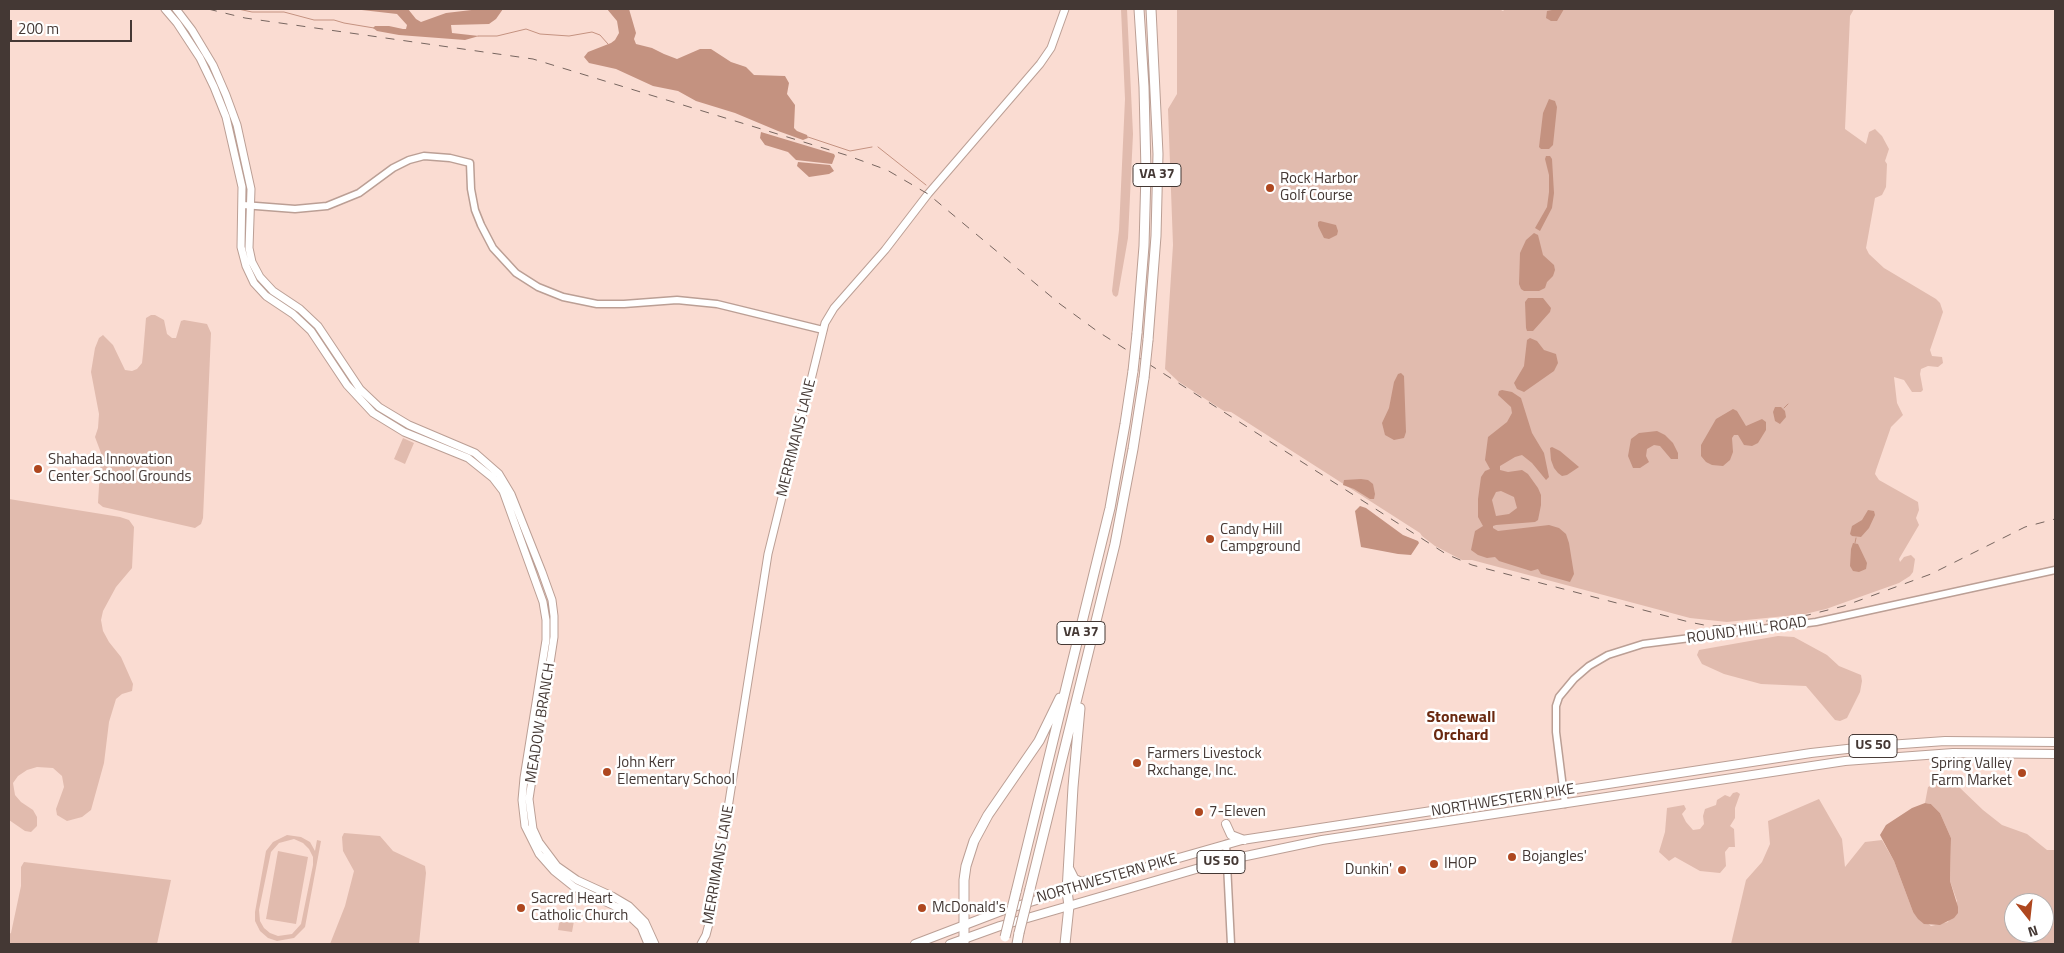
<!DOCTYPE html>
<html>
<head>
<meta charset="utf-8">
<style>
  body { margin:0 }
  #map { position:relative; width:2064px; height:953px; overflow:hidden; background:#fadcd2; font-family:"Titillium Web",sans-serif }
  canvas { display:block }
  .frame { position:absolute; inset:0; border:10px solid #443834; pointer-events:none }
  .north { position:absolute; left:2004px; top:893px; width:50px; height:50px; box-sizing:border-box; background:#fff; border:1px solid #b4afae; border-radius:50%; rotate:164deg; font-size:14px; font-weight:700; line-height:20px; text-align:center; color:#443834 }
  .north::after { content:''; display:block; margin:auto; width:18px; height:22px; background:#ae471f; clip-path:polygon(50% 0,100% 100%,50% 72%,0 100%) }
  .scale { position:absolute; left:10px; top:20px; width:122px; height:22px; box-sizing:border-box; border:2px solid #443834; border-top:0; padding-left:6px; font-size:15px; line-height:18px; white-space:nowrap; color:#443834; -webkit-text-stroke:4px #fff; paint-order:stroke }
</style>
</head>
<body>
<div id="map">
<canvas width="2064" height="953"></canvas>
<div class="frame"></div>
<div class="north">N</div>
<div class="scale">200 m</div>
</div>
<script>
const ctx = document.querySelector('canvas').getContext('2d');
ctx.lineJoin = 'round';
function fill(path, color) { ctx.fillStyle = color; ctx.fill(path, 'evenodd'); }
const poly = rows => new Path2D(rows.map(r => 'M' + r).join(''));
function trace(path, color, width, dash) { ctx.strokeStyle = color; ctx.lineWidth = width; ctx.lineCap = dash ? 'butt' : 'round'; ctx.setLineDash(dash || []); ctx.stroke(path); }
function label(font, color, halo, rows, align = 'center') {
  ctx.font = font + ' "Titillium Web",sans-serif'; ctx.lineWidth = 5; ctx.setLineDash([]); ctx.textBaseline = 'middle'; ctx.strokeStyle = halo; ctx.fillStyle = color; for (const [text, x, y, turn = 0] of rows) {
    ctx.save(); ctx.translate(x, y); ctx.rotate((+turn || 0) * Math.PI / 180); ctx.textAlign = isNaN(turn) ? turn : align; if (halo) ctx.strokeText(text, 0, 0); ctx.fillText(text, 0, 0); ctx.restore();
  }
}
const green = poly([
  [1121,9,1127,9,1133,134,1128,238,1118,295,1116,297,1113,295,1112,291,1119,230,1125,99],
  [1177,9,1499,9,1503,11,1505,9,1854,9,1850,16,1845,129,1866,144,1869,132,1875,129,1882,136,1889,149,1885,161,1887,164,1886,187,1882,195,1875,198,1866,248,1869,254,1884,268,1936,299,1940,303,1943,312,1930,350,1932,356,1942,357,1943,363,1938,367,1928,366,1921,369,1920,374,1923,390,1921,392,1912,392,1904,380,1894,377,1897,403,1903,415,1891,427,1876,470,1875,474,1879,480,1918,502,1919,510,1916,518,1919,525,1899,559,1900,562,1904,557,1911,555,1915,559,1913,572,1910,576,1899,583,1826,609,1805,614,1727,622,1690,618,1472,560,1462,560,1435,546,1422,536,1420,533,1231,412,1224,411,1179,382,1165,369,1173,245,1168,109,1177,94],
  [151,315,155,315,164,320,167,334,172,338,176,338,181,321,184,320,207,324,211,333,203,518,201,524,195,528,103,507,98,503,101,453,95,437,98,428,99,414,91,372,95,348,99,338,103,335,113,345,125,370,132,371,137,369,142,363,143,354,146,318],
  [403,438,414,443,405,464,394,459],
  [9,499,120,517,129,520,134,527,132,568,116,587,103,611,101,620,103,631,109,642,121,657,133,684,132,691,122,694,116,699,109,722,104,763,91,810,82,817,67,821,57,815,56,809,64,787,62,776,53,768,37,767,27,770,18,776,13,783,15,795,21,802,33,810,37,817,37,826,31,832,25,831,9,820],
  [1778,636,1794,637,1827,655,1839,666,1861,675,1862,681,1860,692,1847,718,1840,721,1835,720,1806,686,1761,684,1724,674,1702,664,1697,655,1699,650],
  [1939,782,1959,787,1983,810,2002,825,2027,834,2047,850,2055,850,2055,944,1731,944,1746,880,1762,862,1770,844,1768,821,1819,799,1842,839,1845,867,1865,842,1882,840,1894,861,1913,912,1931,926,1948,922,1957,901,1950,881,1951,838,1940,813,1931,804,1925,803,1928,787],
  [2014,903,2044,903,2044,933,2014,933],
  [1737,792,1740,794,1735,808,1735,818,1730,826,1734,829,1735,847,1729,847,1725,852,1726,866,1720,873,1700,871,1675,857,1669,861,1659,852,1665,832,1667,808,1684,805,1686,809,1682,814,1686,822,1693,830,1700,829,1704,824,1703,816,1705,809,1716,805,1717,800,1725,795,1730,797,1733,793],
  [344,833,380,836,393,851,425,866,426,873,419,944,330,944,345,906,354,871,343,851,342,837],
  [287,835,301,837,310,842,315,851,317,840,321,841,305,927,294,938,277,941,268,938,260,931,255,921,255,912,266,851,273,842],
  [294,839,303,843,309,849,313,857,313,865,301,924,292,934,278,936,270,933,264,928,260,921,259,910,271,852,279,843],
  [278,851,308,857,296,924,266,919],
  [24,862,171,880,157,944,9,944,9,934,11,933,21,886,21,867],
  [560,918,574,921,572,932,558,930]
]);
const water = poly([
  [353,9,408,9,416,19,421,22,446,13,480,9,503,9,496,19,489,24,451,25,452,33,479,36,465,40,399,35,377,31,373,28,375,26,389,26,403,29,406,29,407,25,397,14],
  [607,9,629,9,636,33,634,39,636,44,652,48,664,54,677,59,700,49,711,49,731,62,746,67,754,75,785,76,789,83,787,94,795,105,794,128,797,131,807,135,808,138,803,140,778,131,735,113,696,101,678,91,653,86,616,69,589,63,584,57,588,52,611,43,615,40,619,33,617,21],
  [1557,9,1564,9,1557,21,1551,21,1546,18,1547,11],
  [1549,99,1555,101,1557,107,1553,145,1549,149,1541,149,1539,147,1543,113],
  [761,132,834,154,835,156,832,164,796,160,788,152,765,145,760,138],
  [1546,156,1550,156,1552,159,1554,193,1552,208,1540,231,1535,228,1547,207,1549,192,1549,175,1545,159],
  [798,162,830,165,834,171,829,174,809,177,797,166],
  [1320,221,1336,225,1338,231,1337,235,1329,239,1324,238,1318,226,1318,222],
  [1534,233,1538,235,1543,255,1554,265,1555,270,1553,276,1547,282,1545,288,1539,291,1524,291,1521,289,1519,284,1520,253,1526,240],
  [1528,298,1543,298,1551,308,1550,312,1533,331,1527,331,1526,328,1525,302],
  [1530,338,1537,341,1544,350,1556,354,1558,363,1554,371,1524,392,1517,389,1514,383,1524,366,1527,340],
  [1401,373,1404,376,1406,432,1404,438,1394,440,1385,435,1382,423,1389,408,1394,382,1398,374],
  [1502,390,1512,392,1521,398,1532,433,1544,453,1549,477,1546,480,1532,463,1522,455,1515,457,1500,466,1500,470,1508,472,1522,470,1528,474,1538,488,1541,495,1541,505,1538,520,1535,522,1496,525,1493,526,1493,528,1498,531,1549,525,1559,528,1566,534,1569,543,1574,574,1570,582,1541,574,1538,569,1531,571,1499,561,1495,557,1487,558,1478,555,1471,550,1475,531,1483,526,1478,517,1478,499,1481,477,1485,471,1490,469,1485,460,1488,437,1507,422,1512,413,1511,407,1498,395,1499,391],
  [1501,491,1514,497,1517,508,1509,514,1496,516,1492,500,1496,492],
  [1775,407,1781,407,1785,411,1786,417,1780,424,1775,421,1773,412],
  [1733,409,1737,411,1746,426,1762,419,1766,422,1766,430,1758,443,1752,446,1744,445,1738,435,1734,435,1732,438,1733,452,1730,460,1723,466,1712,465,1706,462,1701,456,1701,445,1716,419],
  [1657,431,1665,435,1673,443,1678,453,1678,459,1671,459,1660,446,1654,445,1647,449,1646,456,1649,462,1640,468,1633,468,1628,456,1631,439,1639,433],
  [1552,447,1560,451,1579,467,1567,475,1562,476,1558,473,1554,468,1551,460,1550,448],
  [1361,479,1368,480,1373,484,1375,494,1374,499,1370,499,1354,489,1343,485,1344,480],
  [1360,506,1366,508,1403,535,1418,541,1419,543,1411,555,1398,554,1361,547,1355,511],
  [1868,510,1874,511,1875,515,1869,528,1861,537,1852,536,1850,534,1852,526,1862,520],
  [1853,543,1858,544,1867,563,1866,569,1859,572,1853,571,1850,566,1851,549],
  [1925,803,1931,804,1940,813,1951,838,1950,881,1958,907,1958,913,1954,918,1940,925,1924,924,1918,919,1913,912,1894,861,1880,835,1886,825,1912,808]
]);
const stream = poly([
  [238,9,252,12,284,12,314,20,334,20,344,23,374,28],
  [478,36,497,36,526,29,540,34,569,36,592,32,600,35,608,44],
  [808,137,850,151,872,147],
  [878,147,926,185],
  [1784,408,1788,404],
  [1855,543,1856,538]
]);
const tertiary = poly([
  [243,205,295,209,327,206,359,193,393,168,409,160,424,156,450,158,470,163,471,189,475,210,481,225,493,248,516,273,538,287,563,297,597,304,624,304,677,300,717,304,823,330],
  [1565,804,1556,732,1556,706,1559,697,1574,679,1589,666,1608,655,1643,644,1816,622,2055,570],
  [1226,844,1231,944]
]);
const secondary = poly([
  [165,9,177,23,200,58,214,87,226,117,242,187,241,247,246,266,254,283,266,296,293,314,311,331,347,385,373,413,404,432,468,458,493,478,503,491,543,602,546,620,546,640,524,778,522,800,525,826,539,854,554,871,574,887,623,910,641,927,648,944],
  [176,9,192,30,213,65,226,95,237,125,251,189,249,248,252,262,260,277,273,291,300,309,318,326,360,389,379,407,409,425,475,453,499,474,511,494,542,572,552,600,554,616,554,637,529,799,533,829,539,842,557,866,577,880,612,896,629,906,645,922,655,944],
  [701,944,706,935,711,916,768,554,825,323,834,308,885,250,928,194,1040,64,1051,48,1065,9]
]);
const primary = poly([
  [1226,824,1231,835,1244,840],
  [1105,879,1242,840,1811,753,1874,746,1945,741,2055,742],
  [915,944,1004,910,1092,883],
  [950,944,1000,926,1227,860,1322,840,1845,761,1953,753,2055,754]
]);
const motorway = poly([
  [1137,333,1144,246,1146,172,1144,87,1139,9],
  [1148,340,1156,236,1158,154,1151,9],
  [1069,869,1074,879,1080,882,1109,878],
  [1030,889,1115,544,1133,449,1144,378],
  [1016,892,1110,508,1125,424,1133,371],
  [964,944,964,880,966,866,974,841,988,815,1039,741,1060,698],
  [1017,944,1019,933],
  [1065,944,1069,906,1067,891,1073,787,1080,708]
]);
const rail = poly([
  [208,9,245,18,533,59,846,155,887,170,928,194,1060,304,1097,331,1446,554,1472,565,1689,622,1709,626,1739,625,1808,615,1844,606,1931,574,2025,527,2055,519]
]);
const motorwayBridge = poly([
  [1133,371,1137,333],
  [1144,378,1148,340],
  [1019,933,1030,889],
  [1005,937,1016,892]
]);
const markers = [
  [1270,188,5,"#ae471f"],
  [38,469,5,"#ae471f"],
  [1210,539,5,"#ae471f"],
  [1137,763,5,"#ae471f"],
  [607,772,5,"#ae471f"],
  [2022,773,5,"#ae471f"],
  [1199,812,5,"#ae471f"],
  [1512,857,5,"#ae471f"],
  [1434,864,5,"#ae471f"],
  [1402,870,5,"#ae471f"],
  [521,908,5,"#ae471f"],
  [922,908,5,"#ae471f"]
];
const shields = [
  [1157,175,48],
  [1081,633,48],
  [1873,746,48],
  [1221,862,48]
];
const shieldNames = [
  ["VA 37",1157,175],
  ["VA 37",1081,633],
  ["US 50",1873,746],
  ["US 50",1221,862]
];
const poiNames = [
  ["Rock Harbor",1280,179],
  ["Golf Course",1280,196],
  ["Shahada Innovation",48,460],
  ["Center School Grounds",48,477],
  ["Candy Hill",1220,530],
  ["Campground",1220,547],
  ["Farmers Livestock",1147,754],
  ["Rxchange, Inc.",1147,771],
  ["John Kerr",617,763],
  ["Elementary School",617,780],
  ["Spring Valley",2012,764,"right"],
  ["Farm Market",2012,781,"right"],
  ["7-Eleven",1209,812],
  ["Bojangles'",1522,857],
  ["IHOP",1444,864],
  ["Dunkin'",1392,870,"right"],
  ["Sacred Heart",531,899],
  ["Catholic Church",531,916],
  ["McDonald's",932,908]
];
const streetNames = [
  ["MERRIMANS LANE",797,438,-76],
  ["ROUND HILL ROAD",1747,631,-8],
  ["MEADOW BRANCH",541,723,-81],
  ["NORTHWESTERN PIKE",1503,801,-9],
  ["MERRIMANS LANE",719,865,-80],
  ["NORTHWESTERN PIKE",1107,879,-16]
];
const neighbourhoodNames = [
  ["Stonewall",1461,718],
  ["Orchard",1461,736]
];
fill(green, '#e1bbae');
fill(water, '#c49280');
trace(stream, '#c49280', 1);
trace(tertiary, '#bb9f95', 9);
trace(secondary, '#bb9f95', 9);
trace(primary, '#bb9f95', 10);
trace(motorway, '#bb9f95', 11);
trace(tertiary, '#fff', 6);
trace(secondary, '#fff', 7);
trace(primary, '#fff', 8);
trace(motorway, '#fff', 9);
trace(rail, '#76655f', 1, [9, 9]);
trace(motorwayBridge, '#bb9f95', 11, []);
trace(motorwayBridge, '#fff', 9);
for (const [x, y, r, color] of markers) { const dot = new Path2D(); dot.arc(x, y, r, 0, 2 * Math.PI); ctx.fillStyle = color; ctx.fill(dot); trace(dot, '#fff', 2); }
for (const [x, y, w] of shields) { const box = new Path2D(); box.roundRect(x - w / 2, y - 11.5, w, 23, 4); ctx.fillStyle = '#fff'; ctx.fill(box); trace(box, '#443834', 1); }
label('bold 14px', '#443834', null, shieldNames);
label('15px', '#443834', '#fff', poiNames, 'left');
label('15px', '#443834', '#fff', streetNames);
label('bold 16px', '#6a2910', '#fff', neighbourhoodNames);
</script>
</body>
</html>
